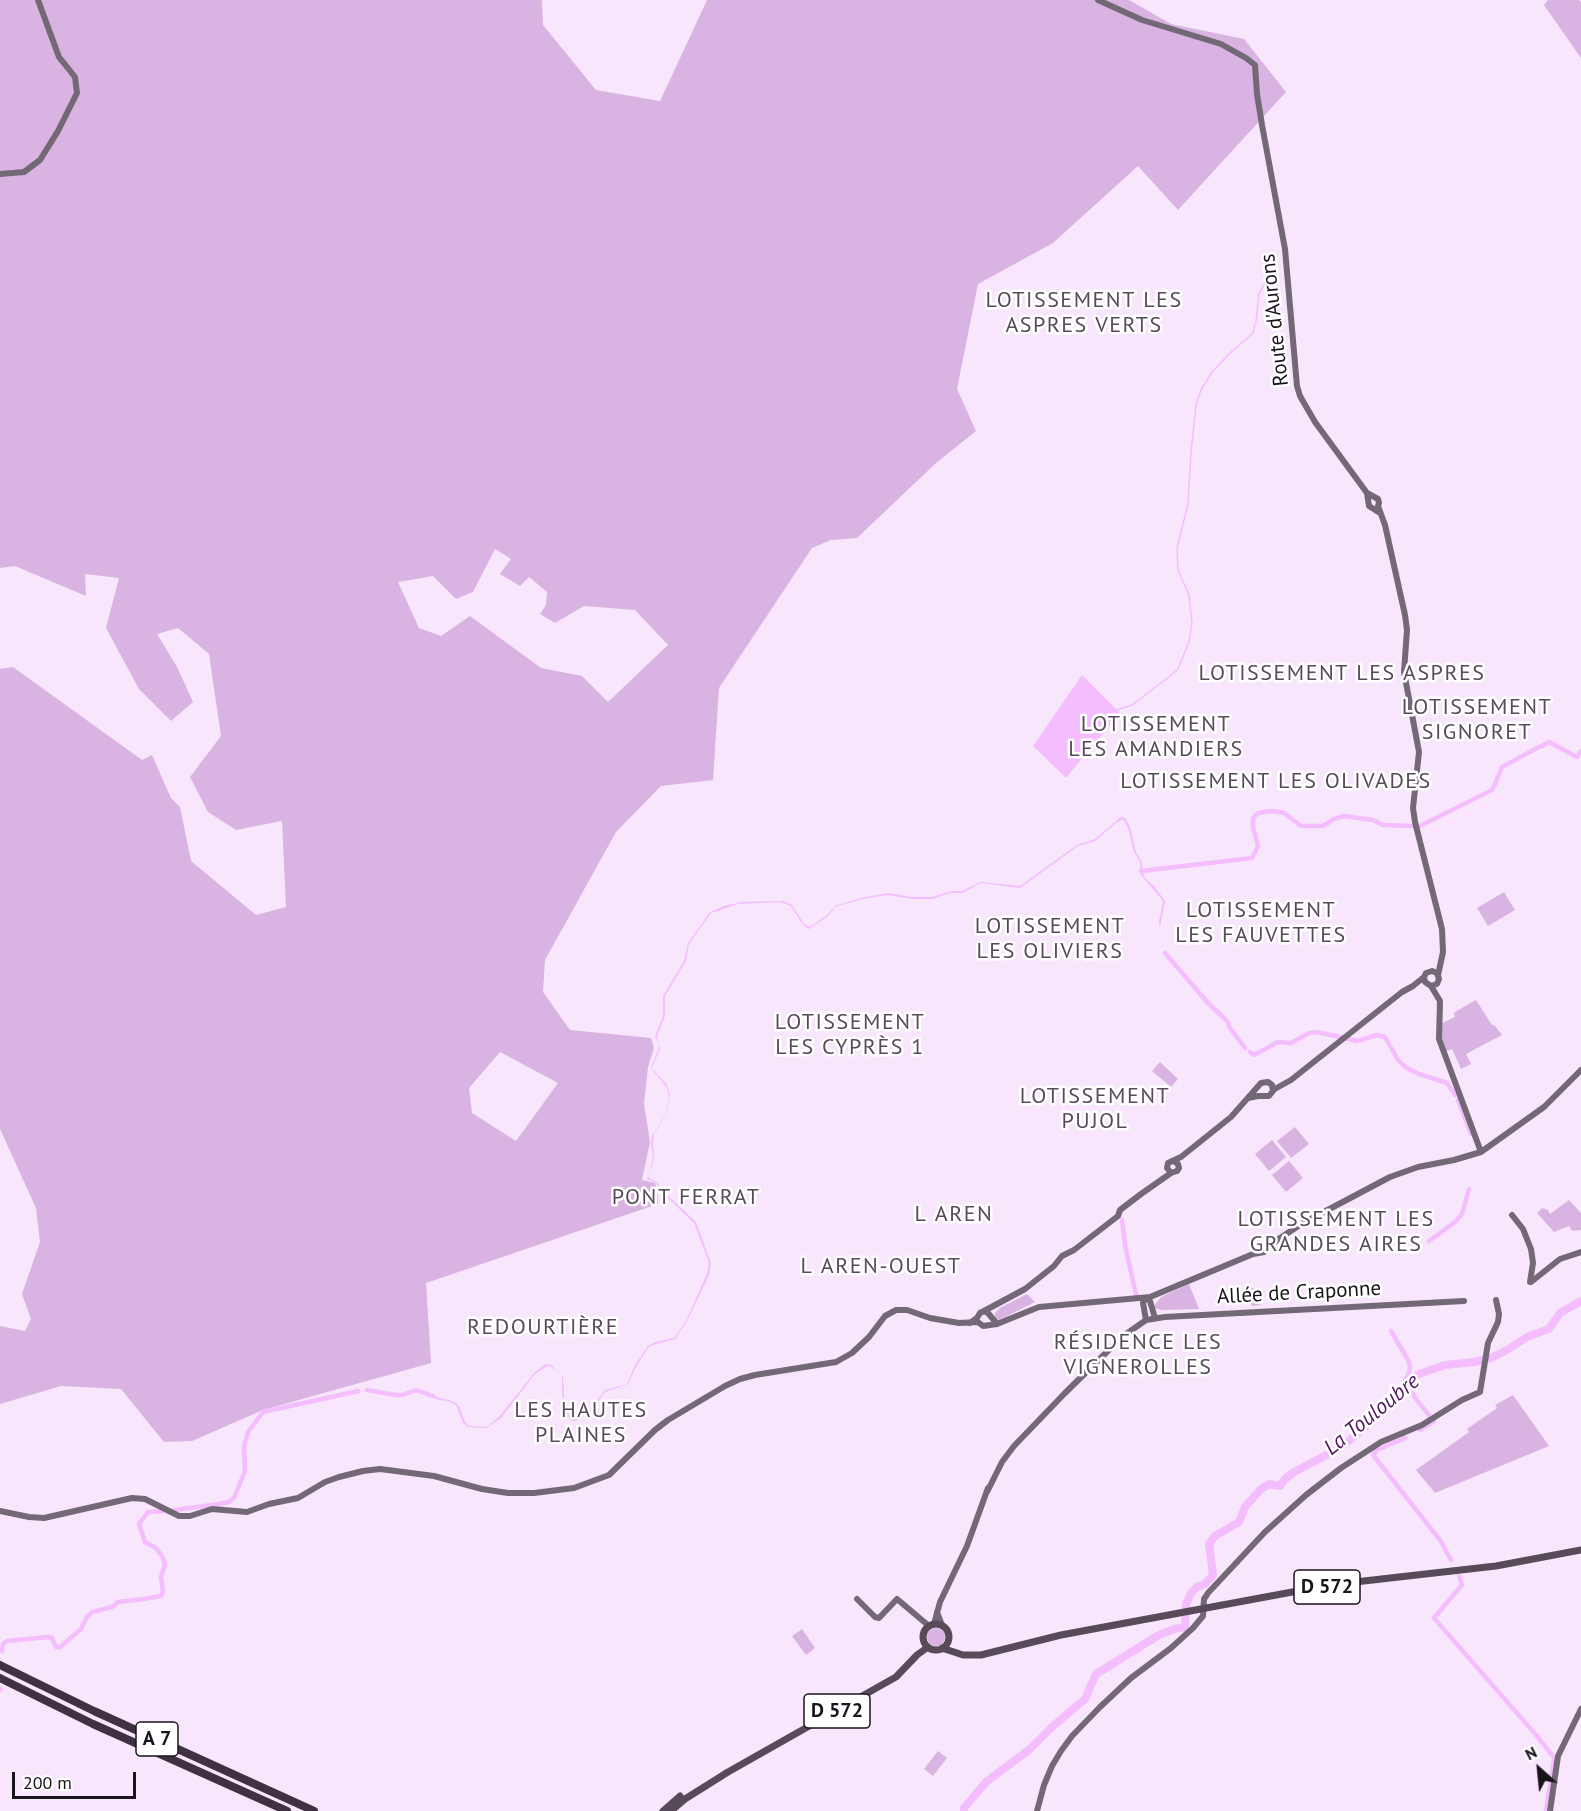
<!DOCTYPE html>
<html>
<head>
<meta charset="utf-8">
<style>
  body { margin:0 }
  #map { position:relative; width:1581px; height:1811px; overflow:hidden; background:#f8e6fc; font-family:"PT Sans",sans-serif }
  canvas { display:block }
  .north { position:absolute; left:1509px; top:1739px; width:60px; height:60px; -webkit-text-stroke:4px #fff; paint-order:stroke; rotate:333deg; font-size:16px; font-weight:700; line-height:24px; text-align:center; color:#19131b }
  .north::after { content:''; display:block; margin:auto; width:21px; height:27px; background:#19131b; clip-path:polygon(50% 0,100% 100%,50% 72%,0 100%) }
  .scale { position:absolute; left:12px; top:1772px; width:124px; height:27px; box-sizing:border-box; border:3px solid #19131b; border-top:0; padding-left:8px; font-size:18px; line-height:21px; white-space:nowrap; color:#19131b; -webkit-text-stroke:4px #fff; paint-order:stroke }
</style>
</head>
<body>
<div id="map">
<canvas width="1581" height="1811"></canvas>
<div class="north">N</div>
<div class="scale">200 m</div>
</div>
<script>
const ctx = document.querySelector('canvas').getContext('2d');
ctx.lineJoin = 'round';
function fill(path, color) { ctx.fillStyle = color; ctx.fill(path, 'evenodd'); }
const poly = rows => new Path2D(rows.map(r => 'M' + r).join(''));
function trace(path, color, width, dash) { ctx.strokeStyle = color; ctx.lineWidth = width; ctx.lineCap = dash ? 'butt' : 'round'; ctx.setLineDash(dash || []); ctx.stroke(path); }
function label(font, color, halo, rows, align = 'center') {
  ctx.font = font + ' "PT Sans",sans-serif'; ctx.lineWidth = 5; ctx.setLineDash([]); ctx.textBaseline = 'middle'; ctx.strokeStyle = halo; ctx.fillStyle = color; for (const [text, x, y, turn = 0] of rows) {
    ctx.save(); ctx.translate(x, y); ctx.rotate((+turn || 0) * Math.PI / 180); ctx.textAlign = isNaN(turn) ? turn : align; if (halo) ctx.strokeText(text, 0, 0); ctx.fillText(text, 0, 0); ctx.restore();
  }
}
const green = poly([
  [0,0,542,0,543,25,596,90,660,101,707,0,1129,0,1171,24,1244,39,1286,92,1178,210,1138,166,1053,243,978,284,957,389,976,431,936,463,857,538,831,540,812,548,719,688,713,780,661,786,616,832,545,960,543,992,570,1030,651,1038,654,1048,648,1067,644,1104,650,1142,642,1180,655,1183,657,1189,658,1204,426,1283,431,1363,263,1410,192,1441,164,1442,121,1389,61,1386,0,1404,0,1326,25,1331,31,1319,22,1294,40,1242,36,1208,0,1129,0,669,13,667,142,760,152,755,171,798,180,807,191,861,256,915,286,907,282,821,236,830,208,812,190,777,221,736,209,654,178,628,157,634,177,667,193,702,171,721,139,689,106,628,119,578,85,574,86,596,15,566,0,568],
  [495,549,511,559,500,574,520,586,529,577,547,592,546,605,540,614,555,623,584,606,635,610,668,645,608,702,582,676,541,668,470,616,441,636,419,628,398,582,433,576,456,599,473,592],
  [500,1052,558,1083,516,1141,472,1113,469,1088],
  [1548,0,1579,0,1581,2,1581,58,1544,5],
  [1504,892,1515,910,1488,926,1477,908],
  [1476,1000,1492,1025,1494,1025,1502,1035,1466,1054,1471,1064,1461,1069,1452,1049,1445,1052,1441,1035,1442,1023,1455,1017,1454,1014,1455,1012],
  [1160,1062,1178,1079,1171,1087,1152,1071],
  [1295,1127,1309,1144,1291,1158,1277,1141],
  [1272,1140,1286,1157,1269,1171,1255,1154],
  [1289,1161,1303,1178,1286,1192,1272,1175],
  [1569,1200,1581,1213,1581,1230,1572,1231,1569,1226,1554,1232,1537,1213,1542,1208,1548,1210,1550,1214],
  [1189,1284,1199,1309,1162,1310,1155,1308,1154,1306,1161,1297],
  [1254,1288,1261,1305,1252,1306,1244,1292],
  [1027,1294,1035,1302,999,1320,995,1318,995,1313,1000,1308],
  [1513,1395,1549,1446,1435,1493,1416,1470,1469,1432,1467,1429,1497,1408,1495,1405],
  '927 1637a9 9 0 1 1 18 0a9 9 0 1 1-18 0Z',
  [802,1629,815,1648,806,1655,792,1636],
  [938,1751,947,1758,933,1776,924,1769]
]);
const water = poly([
  [1082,675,1120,713,1066,778,1033,746],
  [1121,817,1125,818,1130,827,1136,852,1141,860,1144,877,1154,886,1165,901,1160,927,1159,921,1163,901,1141,875,1140,861,1134,852,1128,828,1123,819,1116,823,1095,841,1078,846,1020,888,980,883,963,893,950,893,933,899,914,899,887,895,863,899,835,907,828,916,809,929,803,925,791,906,780,902,738,904,711,913,689,944,686,961,665,996,665,1016,657,1036,660,1049,652,1068,667,1085,670,1095,667,1112,654,1134,653,1144,654,1159,648,1176,650,1179,657,1182,665,1193,696,1222,711,1263,709,1275,687,1321,675,1339,653,1345,648,1348,637,1365,628,1384,605,1392,591,1411,576,1421,572,1421,568,1417,562,1394,562,1377,559,1373,549,1365,535,1374,501,1418,487,1428,468,1427,463,1423,456,1405,448,1401,438,1400,425,1392,428,1392,439,1398,449,1400,456,1403,460,1408,465,1422,469,1426,487,1427,499,1417,535,1372,546,1364,550,1364,563,1377,564,1398,570,1417,574,1420,591,1409,605,1390,627,1384,635,1365,648,1346,655,1342,674,1338,686,1321,707,1274,709,1263,694,1223,669,1199,656,1183,647,1179,653,1158,651,1144,652,1136,666,1113,669,1097,667,1088,651,1068,658,1050,659,1045,655,1036,663,1016,663,996,684,961,688,943,710,912,724,906,742,902,783,901,792,905,804,924,810,927,827,915,835,906,861,898,888,893,911,897,932,897,952,891,962,891,980,882,1020,886,1077,845,1095,839]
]);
const stream = poly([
  [1256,322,1259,294,1267,279,1269,262],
  [1177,548,1188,504,1191,452,1196,405,1201,390,1212,372,1230,353,1253,333,1255,324],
  [1170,676,1178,669,1189,642,1192,623,1189,595,1178,570,1177,550],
  [1117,710,1132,705,1169,677]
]);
const canal = poly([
  [1542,746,1549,742,1577,757,1581,751],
  [1495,784,1502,767,1541,746],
  [1329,822,1334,819,1344,816,1373,820,1383,825,1413,826],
  [1417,826,1420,826,1492,790,1495,784],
  [1141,871,1252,858,1258,846,1253,827,1253,818,1258,813,1272,811,1284,813,1301,826,1323,826,1328,823],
  [1165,953,1208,1003,1227,1021,1230,1028,1245,1048],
  [1250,1052,1254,1055,1278,1042,1291,1043,1309,1033,1317,1032,1357,1041,1377,1035,1385,1037,1398,1060,1405,1067,1419,1074,1447,1083,1455,1095],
  [1458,1100,1471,1134],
  [1122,1220,1125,1245,1136,1295],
  [1429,1241,1455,1222,1462,1214,1469,1189],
  [1391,1331,1408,1360,1410,1365,1409,1373,1405,1380,1416,1399,1429,1415],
  [367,1390,396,1395,402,1395,416,1390,433,1396],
  [1420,1430,1434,1421],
  [1405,1438,1377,1450,1373,1455,1440,1540,1451,1560],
  [175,1510,219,1504,229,1502,234,1498,245,1471,244,1446,248,1432,263,1412,358,1391],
  [161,1555,156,1548,145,1542,139,1524,148,1512,163,1511],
  [1459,1576,1462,1585,1434,1618,1537,1736,1552,1755],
  [2,1651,3,1644,7,1641,48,1637,52,1638,56,1647,60,1647,81,1629,87,1617,92,1612,112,1607,118,1602,144,1599,161,1596,163,1592,161,1577,165,1565,163,1558],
  [0,1690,1,1689],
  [1546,1811,1554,1759]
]);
const river = poly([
  [964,1811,964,1808,986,1782,1030,1749,1052,1727,1085,1699,1096,1674,1159,1635,1174,1629,1185,1627,1186,1604,1191,1593,1197,1587,1205,1584,1213,1575,1209,1544,1215,1536,1239,1522,1245,1507,1261,1489,1269,1484,1280,1486,1285,1479,1294,1472,1340,1448,1362,1430,1407,1383,1419,1374,1445,1365,1474,1362,1491,1358,1507,1350,1527,1337,1549,1329,1560,1313,1581,1301]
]);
const secondary = poly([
  [1098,0,1142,20,1221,44,1246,58,1255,65,1257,94,1262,125,1285,249,1297,386,1300,396,1315,422,1367,493,1378,499,1379,503,1378,506,1385,525,1405,615,1407,630,1404,672,1419,752,1413,808,1415,822,1442,929,1443,952,1438,975],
  [0,174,24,172,40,160,58,131,77,93,75,77,59,57,38,0],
  [1367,493,1369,506,1380,513],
  [1424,977,1425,982,1431,986,1440,1001,1439,1039,1481,1152],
  [1273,1090,1291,1080,1402,992,1413,986,1424,977,1426,973,1432,971,1437,973,1439,979,1437,984,1431,986],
  [1171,1173,1167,1168,1168,1163,1181,1157,1231,1117,1261,1083,1268,1082,1272,1085,1273,1091,1269,1096,1258,1096,1248,1098],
  [1512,1215,1523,1229,1531,1249,1533,1263,1530,1282],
  [1531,1282,1560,1259,1581,1252],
  [1145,1298,1150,1301,1155,1318],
  [1145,1298,1143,1303,1146,1320],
  [984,1311,1025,1289,1054,1266,1062,1256,1074,1250,1118,1216,1120,1210,1141,1194,1171,1173,1177,1171,1179,1168,1178,1164,1174,1161],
  [970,1323,977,1318,980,1313,984,1311,988,1313,997,1324],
  [987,1492,1002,1462,1014,1446,1065,1393,1122,1337,1146,1320,1165,1317,1464,1301],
  [0,1511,29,1517,44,1518,132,1498,145,1499,179,1516,190,1516,212,1509,247,1512,269,1504,298,1498,325,1482,339,1477,363,1471,380,1469,434,1476,482,1489,508,1493,534,1493,574,1488,609,1475,655,1430,668,1420,725,1386,740,1379,755,1375,836,1362,852,1353,869,1337,885,1316,896,1310,907,1310,930,1318,959,1323,978,1322,983,1326,997,1324,1039,1307,1150,1297,1253,1254,1264,1252,1277,1240,1303,1223,1390,1177,1418,1167,1454,1160,1481,1152,1544,1107,1581,1070],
  [857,1599,875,1617,879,1618,897,1599,929,1626],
  [937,1612,942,1625],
  [934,1624,940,1602,967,1546,988,1488],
  [1037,1811,1044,1785,1052,1766,1061,1751,1072,1736,1100,1707,1131,1678,1171,1648,1193,1628,1203,1616,1204,1599,1208,1593,1265,1532,1306,1495,1341,1468,1381,1442,1422,1425,1462,1400,1480,1392,1488,1343,1498,1322,1499,1314,1496,1300],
  [1550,1811,1558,1756,1581,1709]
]);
const primary = poly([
  '923 1637a13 13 0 1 1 26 0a13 13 0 1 1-26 0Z',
  [942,1648,963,1655,981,1655,1061,1635,1303,1590,1355,1582,1496,1566,1581,1550],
  [663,1811,680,1796],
  [671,1811,685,1799,728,1772,887,1682,896,1677,917,1655,928,1647]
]);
const highway = poly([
  [0,1665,94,1711,314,1811],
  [0,1678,93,1724,287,1811]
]);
const shields = [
  [1327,1587,66],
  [837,1711,66],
  [157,1739,42]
];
const shieldNames = [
  ["D 572",1327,1587],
  ["D 572",837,1711],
  ["A 7",157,1739]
];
const streetNames = [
  ["Route d'Aurons",1275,320,-96],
  ["Allée de Craponne",1299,1293,-3]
];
const neighbourhoodNames = [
  ["LOTISSEMENT LES",1084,301],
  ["ASPRES VERTS",1084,326],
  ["LOTISSEMENT LES ASPRES",1342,674],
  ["LOTISSEMENT",1477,708],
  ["SIGNORET",1477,733],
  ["LOTISSEMENT",1156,725],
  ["LES AMANDIERS",1156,750],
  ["LOTISSEMENT LES OLIVADES",1276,782],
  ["LOTISSEMENT",1261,911],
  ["LES FAUVETTES",1261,936],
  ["LOTISSEMENT",1050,927],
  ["LES OLIVIERS",1050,952],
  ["LOTISSEMENT",850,1023],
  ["LES CYPRÈS 1",850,1048],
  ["LOTISSEMENT",1095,1097],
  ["PUJOL",1095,1122],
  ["PONT FERRAT",686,1198],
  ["L AREN",954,1215],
  ["LOTISSEMENT LES",1336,1220],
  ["GRANDES AIRES",1336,1245],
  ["L AREN-OUEST",881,1267],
  ["REDOURTIÈRE",543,1328],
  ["RÉSIDENCE LES",1138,1343],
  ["VIGNEROLLES",1138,1368],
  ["LES HAUTES",581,1411],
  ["PLAINES",581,1436]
];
const waterNames = [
  ["La Touloubre",1372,1415,-39]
];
fill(green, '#d9b3e1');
fill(water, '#f3bdfe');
trace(stream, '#f3bdfe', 1.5);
trace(canal, '#f3bdfe', 4.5);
trace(river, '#f3bdfe', 8);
trace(secondary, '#736875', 6);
trace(primary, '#574a59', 7);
trace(highway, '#3f3142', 8);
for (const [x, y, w] of shields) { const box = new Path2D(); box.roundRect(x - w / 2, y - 17, w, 34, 4.5); ctx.fillStyle = '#fff'; ctx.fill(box); trace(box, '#19131b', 1.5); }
label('bold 20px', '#19131b', null, shieldNames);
label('21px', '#19131b', '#fff', streetNames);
ctx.letterSpacing = '1.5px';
label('22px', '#58495b', '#fff', neighbourhoodNames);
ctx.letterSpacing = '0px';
label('italic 22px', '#551661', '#fff', waterNames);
</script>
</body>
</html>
